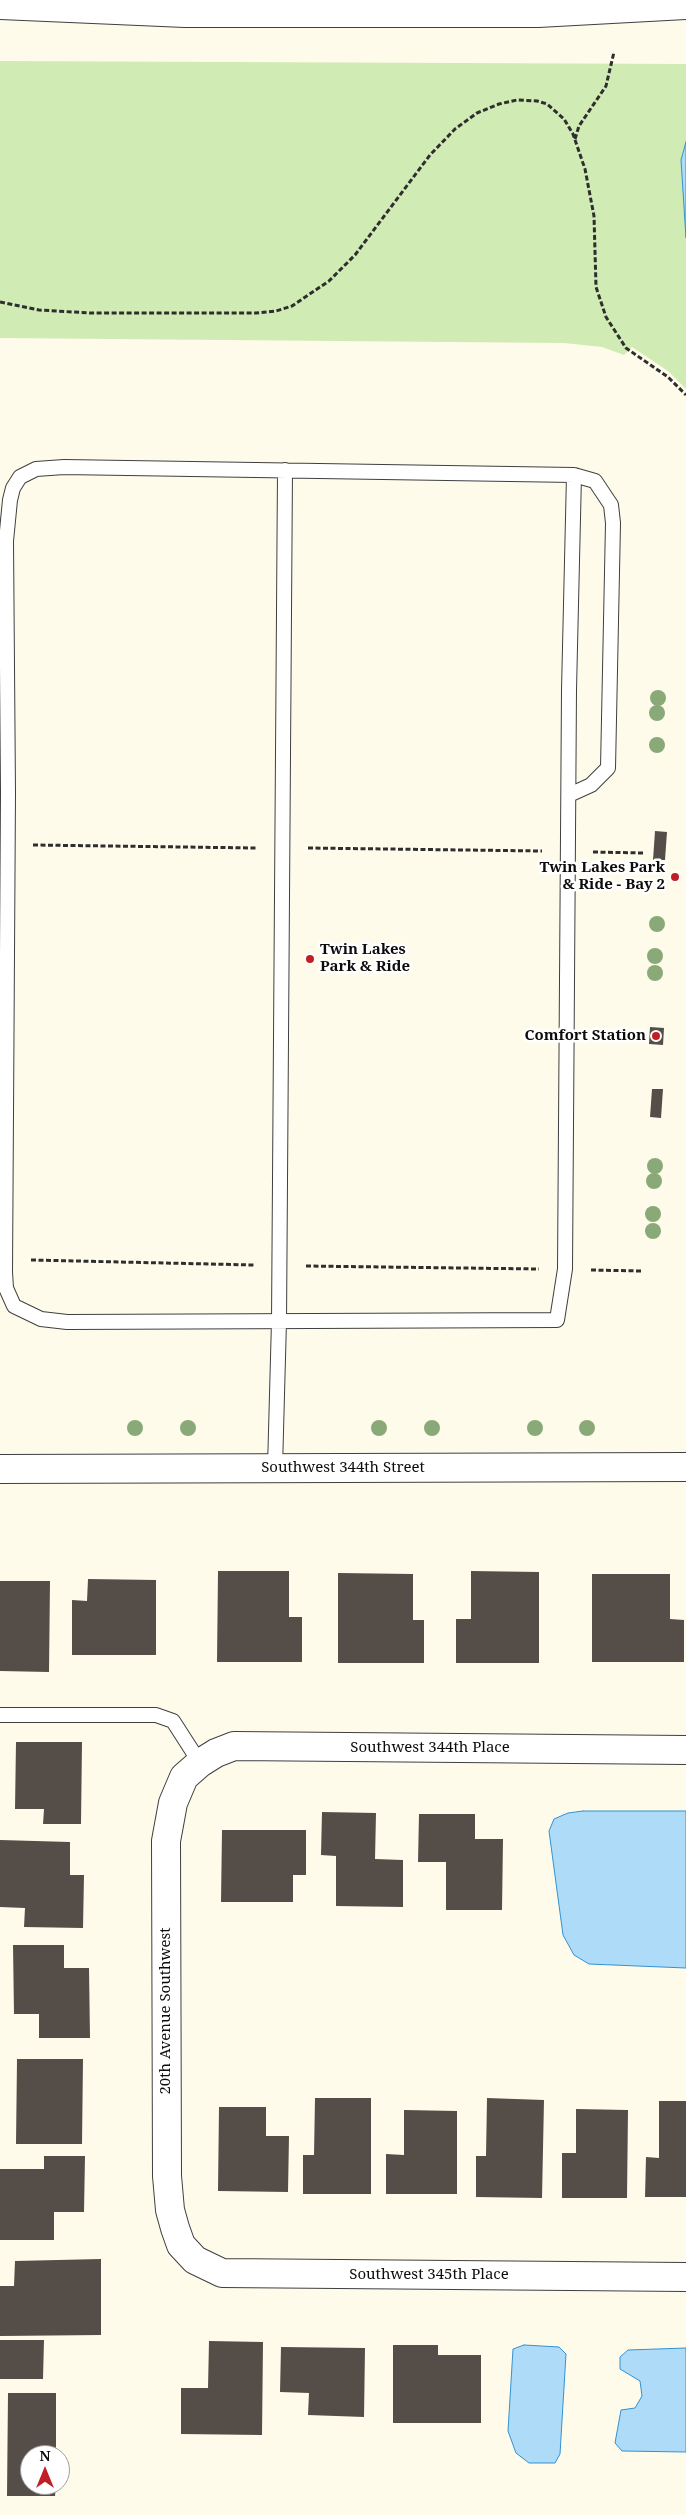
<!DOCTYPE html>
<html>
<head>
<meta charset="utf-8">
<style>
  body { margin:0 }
  #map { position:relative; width:686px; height:2515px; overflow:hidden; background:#fffbeb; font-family:"Noto Serif",serif }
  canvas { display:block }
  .north { position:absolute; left:20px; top:2445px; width:50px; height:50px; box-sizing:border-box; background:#fff; border:1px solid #9e9e9e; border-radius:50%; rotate:0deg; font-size:14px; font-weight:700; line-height:20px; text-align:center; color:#0c0c0c }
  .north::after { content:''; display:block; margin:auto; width:18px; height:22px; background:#c11f26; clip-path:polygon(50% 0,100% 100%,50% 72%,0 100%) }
</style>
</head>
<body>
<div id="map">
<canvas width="686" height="2515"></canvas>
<div class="north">N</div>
</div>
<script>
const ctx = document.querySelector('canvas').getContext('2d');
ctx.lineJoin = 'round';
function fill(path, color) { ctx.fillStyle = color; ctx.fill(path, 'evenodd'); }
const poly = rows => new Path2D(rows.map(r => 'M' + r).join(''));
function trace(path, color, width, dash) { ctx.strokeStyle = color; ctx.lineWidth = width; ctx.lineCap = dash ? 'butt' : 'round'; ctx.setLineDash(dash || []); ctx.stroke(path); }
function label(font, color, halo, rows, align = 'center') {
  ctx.font = font + ' "Noto Serif",serif'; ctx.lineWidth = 5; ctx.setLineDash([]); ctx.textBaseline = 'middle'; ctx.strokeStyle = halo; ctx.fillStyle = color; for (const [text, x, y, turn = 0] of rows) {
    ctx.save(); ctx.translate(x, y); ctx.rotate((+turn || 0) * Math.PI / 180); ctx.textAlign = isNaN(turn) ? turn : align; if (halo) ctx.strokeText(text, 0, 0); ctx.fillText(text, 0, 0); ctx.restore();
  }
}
const green = poly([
  [0,61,686,64,686,389,668,371,632,347,624,355,602,347,564,343,0,338]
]);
const water = poly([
  [686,142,686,238,681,160,686,142],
  [583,1811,686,1811,686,1968,589,1964,574,1955,563,1935,549,1831,554,1819,568,1813,583,1811],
  [524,2345,559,2347,566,2354,560,2454,555,2463,529,2463,516,2453,508,2431,513,2349,524,2345],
  [686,2348,686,2452,622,2451,615,2443,621,2410,635,2408,642,2396,640,2381,620,2369,620,2357,628,2350,686,2348]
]);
const building = poly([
  [655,831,667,832,665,860,653,860],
  [650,1027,664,1028,663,1045,649,1044],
  [652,1089,663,1089,661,1118,650,1117],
  [218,1571,289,1571,289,1617,302,1617,302,1662,217,1662],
  [471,1571,539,1572,539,1663,456,1663,456,1619,471,1619],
  [338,1573,413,1574,413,1620,424,1620,424,1663,338,1663],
  [592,1574,670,1574,670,1619,684,1620,684,1662,592,1662],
  [88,1579,156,1580,156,1655,72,1655,72,1600,87,1601],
  [0,1581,50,1581,49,1672,0,1671],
  [16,1742,82,1742,81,1824,43,1824,44,1809,15,1809],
  [322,1812,376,1813,375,1859,403,1860,403,1907,336,1906,336,1856,321,1855],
  [419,1814,475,1814,475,1839,503,1839,502,1910,446,1910,446,1862,418,1862],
  [222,1830,306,1830,306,1875,293,1875,293,1902,221,1902],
  [0,1840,70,1842,70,1875,84,1875,83,1928,24,1927,25,1908,0,1907],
  [13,1945,64,1945,64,1968,89,1968,90,2038,39,2038,39,2014,14,2014],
  [17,2059,83,2059,82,2144,16,2144],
  [315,2098,371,2098,371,2194,303,2194,303,2155,314,2155],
  [487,2098,544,2100,542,2198,476,2197,476,2156,486,2156],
  [659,2101,686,2101,686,2197,645,2197,646,2157,659,2158],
  [219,2107,266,2107,266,2136,289,2136,288,2192,218,2191],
  [576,2109,628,2110,627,2198,562,2198,562,2153,576,2153],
  [404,2110,457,2111,457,2194,386,2194,386,2154,404,2155],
  [44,2156,85,2156,84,2212,54,2212,54,2240,0,2240,0,2169,44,2169],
  [101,2259,101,2335,0,2336,0,2286,14,2286,15,2261],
  [0,2340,44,2340,43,2379,0,2379],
  [209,2341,263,2342,262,2435,181,2434,181,2388,208,2388],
  [393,2345,438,2345,438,2355,481,2355,481,2423,393,2423],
  [281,2347,365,2348,364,2417,308,2415,309,2393,280,2392],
  [8,2393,56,2393,56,2455,30,2455,30,2485,56,2485,55,2496,7,2496]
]);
const path = poly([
  [575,139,579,126,606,86,614,52],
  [0,302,39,310,90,313,256,313,276,311,292,306,329,281,355,255,430,155,455,129,477,113,499,104,517,100,537,101,547,104,564,119,573,134,585,169,594,216,596,287,606,317,626,348,668,377,686,395],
  [33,845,257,848],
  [308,848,542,851],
  [593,852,644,853],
  [31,1260,254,1265],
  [306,1266,539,1269],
  [591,1270,641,1271]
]);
const service = poly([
  [569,795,591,785,608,768,613,523,611,505,595,481,574,475,64,467,36,469,20,477,13,488,10,500,6,541,8,793,5,1272,6,1288,14,1306,41,1319,67,1322,557,1320,565,1269,569,690,574,475],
  [275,1468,279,1321,285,470],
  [0,1715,156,1715,173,1721,200,1763]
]);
const minor = poly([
  [0,5,185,13,538,13,686,5],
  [0,1469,686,1467],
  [686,1750,234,1746,216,1753,200,1763,184,1777,173,1803,166,1841,167,2176,170,2210,175,2228,181,2245,195,2260,222,2273,686,2277]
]);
const trees = [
  [658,698],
  [657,713],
  [657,745],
  [657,924],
  [655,956],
  [655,973],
  [655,1166],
  [654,1181],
  [653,1214],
  [653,1231],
  [135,1428],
  [188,1428],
  [379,1428],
  [432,1428],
  [535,1428],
  [587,1428]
];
const markers = [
  [675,877,5,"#c11f26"],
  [310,959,5,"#c11f26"],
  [656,1036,5,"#c11f26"]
];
const poiNames = [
  ["Twin Lakes Park",665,868],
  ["& Ride - Bay 2",665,885],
  ["Twin Lakes",320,950,"left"],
  ["Park & Ride",320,967,"left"],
  ["Comfort Station",646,1036]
];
const streetNames = [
  ["Southwest 344th Street",343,1468],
  ["Southwest 344th Place",430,1748],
  ["20th Avenue Southwest",166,2011,-90],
  ["Southwest 345th Place",429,2275]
];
fill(green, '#d0ebb4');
fill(water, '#aedcf8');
trace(water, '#3292d2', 1);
fill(building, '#554d48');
trace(service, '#3f3f3f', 16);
trace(minor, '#3f3f3f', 30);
trace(path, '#2e2e2e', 3, [5, 2.5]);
trace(service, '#fff', 14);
trace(minor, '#fff', 28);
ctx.fillStyle = '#8aa978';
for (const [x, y] of trees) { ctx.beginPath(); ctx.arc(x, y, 8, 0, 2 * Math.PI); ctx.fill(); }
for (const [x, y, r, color] of markers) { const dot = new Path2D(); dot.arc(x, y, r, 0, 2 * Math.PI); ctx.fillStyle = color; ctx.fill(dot); trace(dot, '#fff', 2); }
label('bold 15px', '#0c0c0c', '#fff', poiNames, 'right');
label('15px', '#0c0c0c', '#fff', streetNames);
</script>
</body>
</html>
